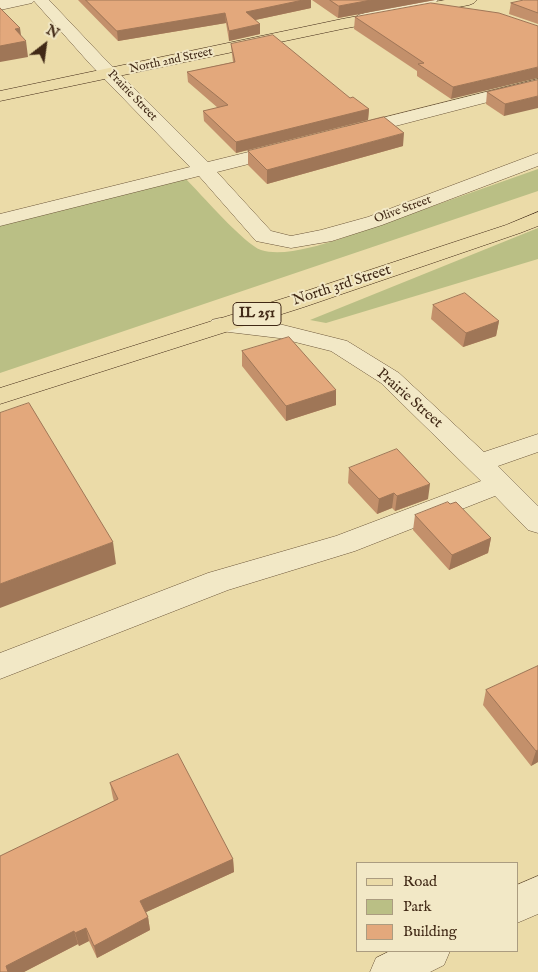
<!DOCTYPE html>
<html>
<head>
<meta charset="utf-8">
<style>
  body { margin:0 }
  #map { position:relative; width:538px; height:972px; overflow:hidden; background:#ebdba8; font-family:"IM FELL English",serif }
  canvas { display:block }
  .legend { position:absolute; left:356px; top:862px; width:162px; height:90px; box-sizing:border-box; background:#f2e8c6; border:1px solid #ab9c80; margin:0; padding:6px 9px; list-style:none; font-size:15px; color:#412916 }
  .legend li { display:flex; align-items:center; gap:10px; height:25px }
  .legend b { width:25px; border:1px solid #ab9c80 }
  .north { position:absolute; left:20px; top:20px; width:50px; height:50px; -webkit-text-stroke:4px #f2e8c6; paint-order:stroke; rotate:30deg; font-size:14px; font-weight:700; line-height:20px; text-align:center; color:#412916 }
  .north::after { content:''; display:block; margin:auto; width:18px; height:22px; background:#412916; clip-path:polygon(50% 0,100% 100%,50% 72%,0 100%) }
</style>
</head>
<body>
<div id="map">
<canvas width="538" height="972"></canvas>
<ul class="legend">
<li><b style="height:6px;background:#ebdba8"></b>Road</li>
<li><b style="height:14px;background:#babf85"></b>Park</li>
<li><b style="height:14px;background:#e3a87c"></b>Building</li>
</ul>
<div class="north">N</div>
</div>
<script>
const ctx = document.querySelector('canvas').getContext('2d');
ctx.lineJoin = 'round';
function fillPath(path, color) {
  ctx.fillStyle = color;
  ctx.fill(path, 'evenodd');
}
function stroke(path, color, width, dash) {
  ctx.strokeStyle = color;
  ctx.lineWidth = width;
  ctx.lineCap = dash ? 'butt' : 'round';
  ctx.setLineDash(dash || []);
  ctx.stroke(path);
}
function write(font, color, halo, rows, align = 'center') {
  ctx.font = font + ' "IM FELL English",serif';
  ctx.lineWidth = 4;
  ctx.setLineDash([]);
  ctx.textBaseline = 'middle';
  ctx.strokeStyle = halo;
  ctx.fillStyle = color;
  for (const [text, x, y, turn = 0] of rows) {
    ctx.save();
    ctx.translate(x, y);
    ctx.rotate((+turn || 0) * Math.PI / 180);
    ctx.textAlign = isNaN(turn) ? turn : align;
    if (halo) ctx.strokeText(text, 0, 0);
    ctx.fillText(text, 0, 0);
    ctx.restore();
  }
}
const green = new Path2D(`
  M538,169V191L0,373V225L185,178C201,194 244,244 261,250C282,257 317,246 337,240Z
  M538,228V259L326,323L310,320Z`);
const minor = new Path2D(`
  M0,0H49L102,56L208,162L285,143L292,145L295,149L292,153L217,172L271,231L291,236L321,230L368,217L538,153V166L382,225L332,241L291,248L256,241L199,176L0,226V214L190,167L90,64L34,1L32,3L0,10Z
  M413,0H438L435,3L364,23L358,21L356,18L358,15Z
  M538,79V89L353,137L346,135L344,131L346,127Z
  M220,318L279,324L347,341L399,373L484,452L538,434V452L498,466L538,506V533L528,530L495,496L355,551L228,590L0,679V653L208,573L336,536L481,481L381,383L331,351L279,338L212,330L208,325L212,320Z
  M538,876V914L517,923V885Z
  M390,951H450L444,965L430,972H370L376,958Z`);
const major = new Path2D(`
  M445,0H477L474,3L469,5L342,29L0,101V91L342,19Z
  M538,212V226L520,233L304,307L0,404V388L288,297L506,225Z`);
const wall = new Path2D(`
  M78,0H311V8L255,20L260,24V34L229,41L226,23L118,41Z
  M312,0H435L338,18Z
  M538,0V24L509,14L511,3Z
  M355,17L538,26L451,99L417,76V71L354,29Z
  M231,44L350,98L369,109L368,120L236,153L204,121L203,111L218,108L188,82L187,72L233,62L232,54Z
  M538,80L504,116L486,104L487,92Z
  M403,146L267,184L248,165V151Z
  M433,305L499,321L496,336L463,347L431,319Z
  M242,351L336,405L286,421L242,366Z
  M349,468L428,499L395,511L392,508L377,514L348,483Z
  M415,515L491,538L488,553L449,570L413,530Z
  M538,666V762L531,766L483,705L486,690Z
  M110,783L233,859L234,872L146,912L148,917L150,930L97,958L89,941L79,946L78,944L24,972H0V857L114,801L113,798Z`);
const shadedWall = new Path2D(`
  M303,0H311V8L246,22V12Z
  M371,0H435L338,18L339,6Z
  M225,13L226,23L118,41L117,31Z
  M260,24V34L229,41V31Z
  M20,28L22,42L26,41L28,57L0,62V46L15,29Z
  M538,67V78L451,99L453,87Z
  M538,96V108L504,116L505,104Z
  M369,109L368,120L236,153V142Z
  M404,133L403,146L267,184V170Z
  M499,321L496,336L463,347L466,333Z
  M336,390V405L286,421V406Z
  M430,484L428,499L395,511L397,496Z
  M394,493L392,508L377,514L379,499Z
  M491,538L488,553L449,570L452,555Z
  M113,542L116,564L0,608V584Z
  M538,750V762L531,766L536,751Z
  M233,859L234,872L142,914L140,901Z
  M148,917L150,930L97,958L94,946Z
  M86,928L89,941L79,946L75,933Z
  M74,931L78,944L24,972H8L6,966Z`);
const building = new Path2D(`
  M86,0H303L246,12L260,24L229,31L225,13L117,31Z
  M330,0H371L339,6Z
  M524,0H538V13L511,3Z
  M431,3L499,13L538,26V67L453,87L418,64L424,63L355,17Z
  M0,8L20,28L15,29L26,41L0,46Z
  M273,35L350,98L353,97L369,109L236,142L203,111L228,105L187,72L235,62L231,44Z
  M538,80V96L505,104L487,92Z
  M384,117L404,133L267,170L248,151Z
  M465,293L499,321L466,333L433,305Z
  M289,337L336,390L286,406L242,351Z
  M29,403L113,542L0,584V413Z
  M397,449L430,484L397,496L394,493L379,499L349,468Z
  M448,502L450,504L456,502L491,538L452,555L415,515Z
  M538,666V750L536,751L486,690Z
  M178,754L233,859L140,901L148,917L94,946L86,928L75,933L74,931L6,966L8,972H0V856L118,799L110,783Z`);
const farStreetnames = [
  ["North 2nd Street",171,61,-12],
  ["Prairie Street",132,96,46],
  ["Olive Street",403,210,-20]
];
const shields = [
  [257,314,48]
];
const shieldNames = [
  ["IL 251",257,314]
];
const streetNames = [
  ["North 3rd Street",342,286,-18],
  ["Prairie Street",409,399,41]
];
fillPath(green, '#babf85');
stroke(minor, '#6c563a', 1);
stroke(major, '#412916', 1);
fillPath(minor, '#f2e8c6');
fillPath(major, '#ebdba8');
fillPath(wall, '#c3906b');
fillPath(shadedWall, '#9f7657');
fillPath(building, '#e3a87c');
stroke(building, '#9f7657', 1);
write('12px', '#412916', '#f2e8c6', farStreetnames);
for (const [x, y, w] of shields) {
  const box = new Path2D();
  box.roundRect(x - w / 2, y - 11.5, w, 23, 4);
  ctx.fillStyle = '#f2e8c6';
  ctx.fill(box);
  stroke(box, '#412916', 1);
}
write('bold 14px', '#412916', null, shieldNames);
write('15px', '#412916', '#f2e8c6', streetNames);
</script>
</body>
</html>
